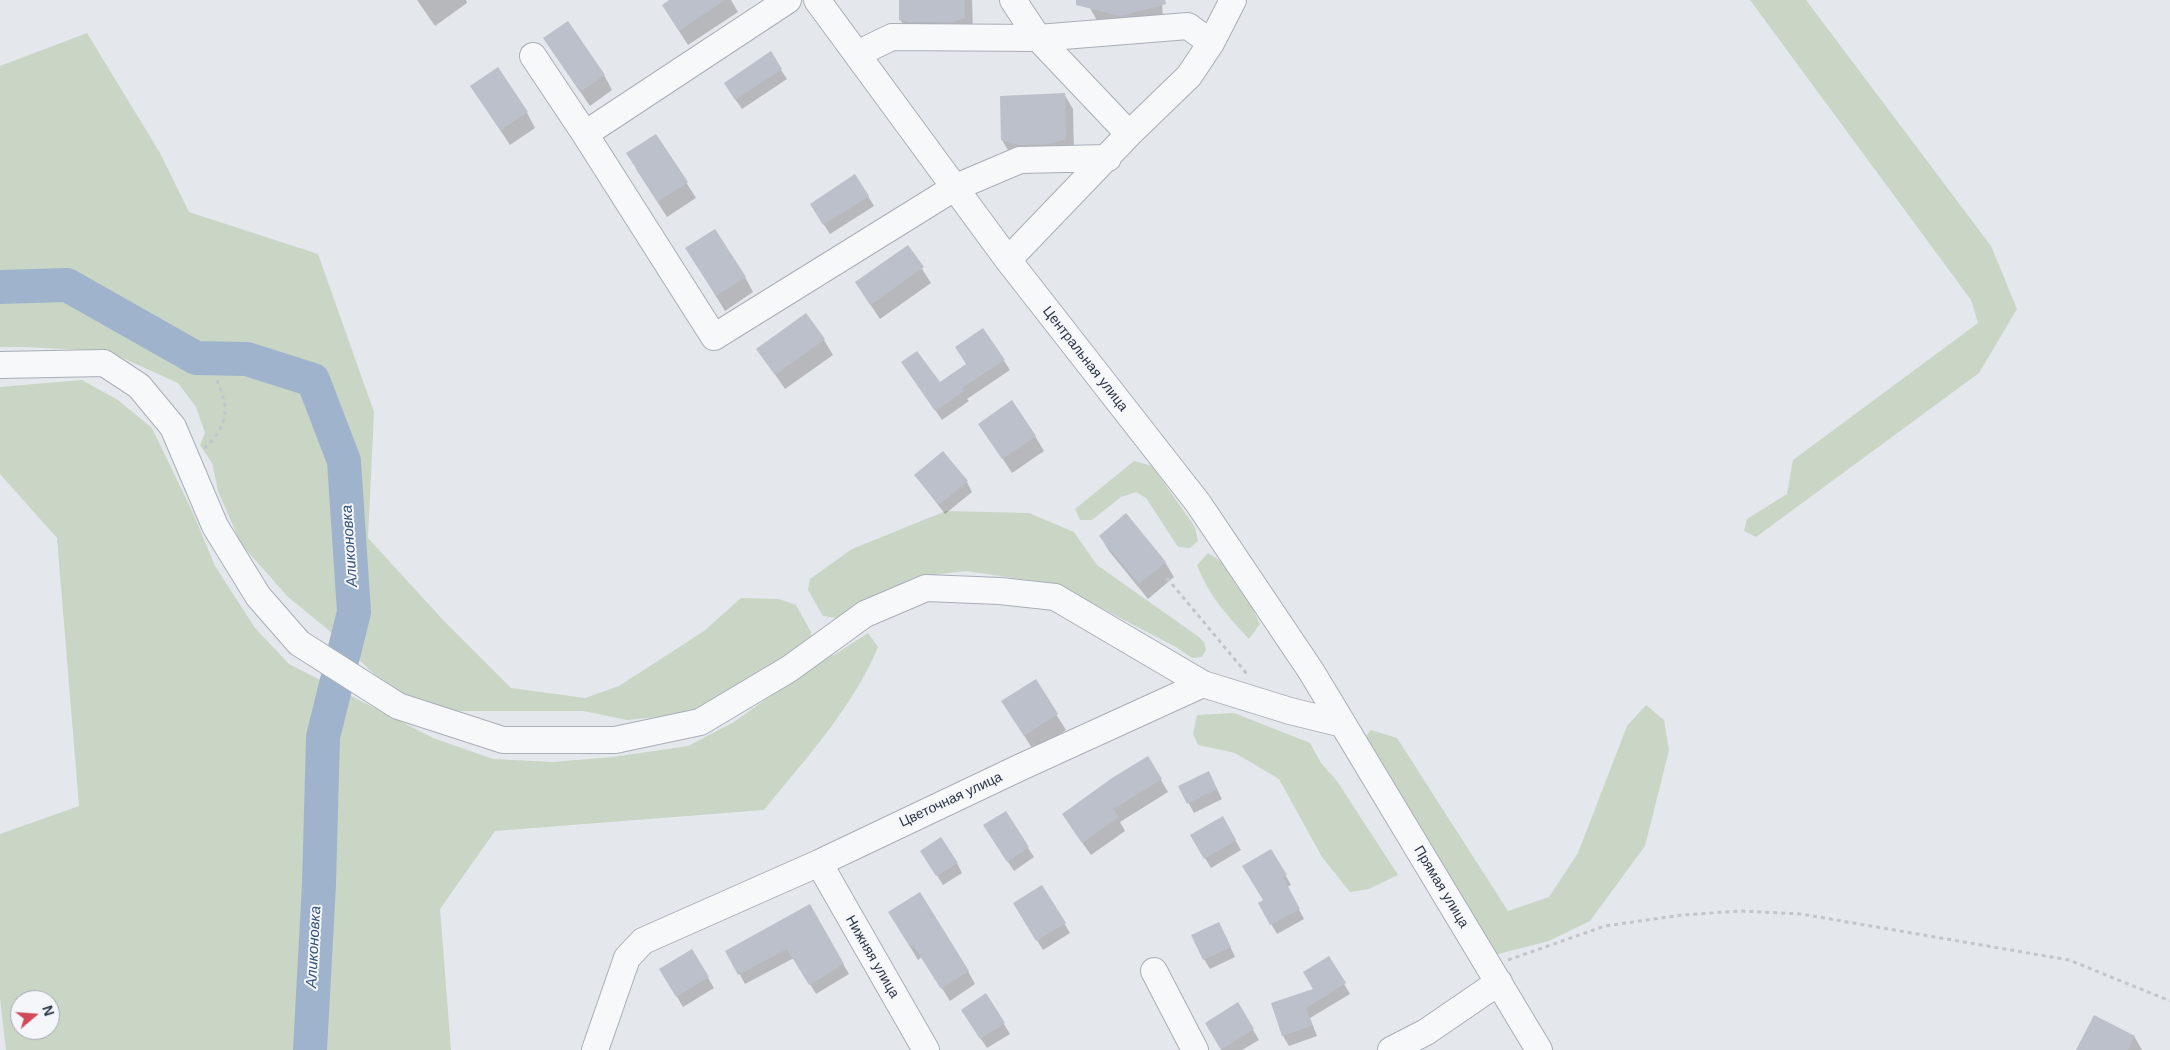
<!DOCTYPE html>
<html>
<head>
<meta charset="utf-8">
<style>
  body { margin:0 }
  #map { position:relative; width:2170px; height:1050px; overflow:hidden; background:#e4e7ec; font-family:Helvetica,sans-serif }
  canvas { display:block }
  .north { position:absolute; left:10px; top:990px; width:50px; height:50px; box-sizing:border-box; background:#f4f6f9; border:1px solid #a4a8b1; border-radius:50%; rotate:72deg; font-size:14px; font-weight:700; line-height:20px; text-align:center; color:#2b3445 }
  .north::after { content:''; display:block; margin:auto; width:18px; height:22px; background:#d1495b; clip-path:polygon(50% 0,100% 100%,50% 72%,0 100%) }
</style>
</head>
<body>
<div id="map">
<canvas width="2170" height="1050"></canvas>
<div class="north">N</div>
</div>
<script>
const ctx = document.querySelector('canvas').getContext('2d');
ctx.lineJoin = 'round';
function fillPath(path, color) {
  ctx.fillStyle = color;
  ctx.fill(path, 'evenodd');
}
function stroke(path, color, width, dash) {
  ctx.strokeStyle = color;
  ctx.lineWidth = width;
  ctx.lineCap = dash ? 'butt' : 'round';
  ctx.setLineDash(dash || []);
  ctx.stroke(path);
}
function write(font, color, halo, rows, align = 'center') {
  ctx.font = font + ' Helvetica,sans-serif';
  ctx.lineWidth = 4;
  ctx.setLineDash([]);
  ctx.textBaseline = 'middle';
  ctx.strokeStyle = halo;
  ctx.fillStyle = color;
  for (const [text, x, y, turn = 0] of rows) {
    ctx.save();
    ctx.translate(x, y);
    ctx.rotate((+turn || 0) * Math.PI / 180);
    ctx.textAlign = isNaN(turn) ? turn : align;
    if (halo) ctx.strokeText(text, 0, 0);
    ctx.fillText(text, 0, 0);
    ctx.restore();
  }
}
const green = new Path2D(`
  M1750,0H1806L1991,246L2017,309L1979,373L1756,537L1744,531L1747,519L1787,494L1793,460L1978,323L1971,300Z
  M87,33L160,153L189,212L318,254L374,412L368,538L444,621L511,688L585,698L619,686L704,631L741,598L779,599L796,605L811,632V641L715,702L686,714L627,720L584,711H456L393,692L326,628L288,597L241,544L218,491L212,463L200,445L205,433L196,407L178,383L107,351L23,347H0V66Z
  M82,380L118,400L152,428L193,513L215,566L255,628L289,664L433,738L493,759L553,762L613,757L688,746L734,722L827,656L834,655L868,633L878,647C852,709 806,758 764,810L495,831L440,909L451,1050H6L0,998V834L79,806L57,538L0,474V387ZM20,1000H50V1030H20Z
  M1134,461L1152,466L1195,527L1198,541L1190,548L1178,547L1146,498L1136,492L1121,497L1092,520H1080L1075,509Z
  M946,511L1029,513L1074,532L1097,565L1199,637L1204,642L1206,650L1202,657L1192,658L1176,647L1055,584L966,571L915,577L836,618L823,616L808,590L810,579L852,549Z
  M1208,553L1222,562L1236,585L1249,601L1260,624L1249,639C1227,615 1209,596 1197,565Z
  M1646,705L1664,720L1669,750L1645,846L1590,921L1549,941L1494,955L1360,744L1371,730L1397,738L1508,911L1549,897L1578,853L1627,726Z
  M1234,713L1310,743L1321,763L1337,781L1398,875L1369,889L1350,892L1322,857L1279,779L1235,753L1198,745L1193,734L1197,715Z`);
const shadow = new Path2D(`
  M417,0H466L467,3L435,26Z
  M672,0H731L738,12L688,45L663,6Z
  M900,0H972L973,33L909,35L900,19Z
  M1090,0H1162L1163,22L1099,24L1090,8Z
  M554,53L604,75L612,90L590,106Z
  M770,53L787,79L742,109L731,93Z
  M1064,94L1073,109L1074,154L1011,155L1002,140Z
  M481,101L527,113L535,128L510,145Z
  M656,135L696,198L667,217L636,169Z
  M868,196L874,206L830,234L817,214Z
  M908,247L931,283L880,319L856,283Z
  M687,249L745,277L753,292L725,311Z
  M983,329L1010,370L967,399L969,401L942,420L909,372L939,384L967,365Z
  M824,340L833,355L785,389L758,350Z
  M980,424L1035,436L1044,451L1012,473Z
  M915,475L967,482L972,492L945,514Z
  M1100,536L1165,562L1174,577L1148,599L1109,551Z
  M1035,681L1066,730L1034,751L1012,717Z
  M1148,758L1168,792L1120,822L1125,831L1091,855L1071,827Z
  M1214,783L1222,799L1194,813L1180,787Z
  M1222,818L1241,850L1211,868L1192,836Z
  M991,836L1028,848L1034,857L1014,871Z
  M1271,850L1291,885L1287,887L1304,919L1277,934L1259,903L1264,901Z
  M928,861L957,863L962,873L943,885Z
  M809,906L849,974L816,994L794,958L745,984L727,951Z
  M1020,913L1064,923L1070,933L1043,950Z
  M897,925L968,971L975,984L950,1001L922,957L918,960Z
  M1224,933L1235,957L1210,969L1204,959Z
  M692,951L714,988L683,1007L661,969Z
  M1329,958L1350,994L1310,1018L1317,1036L1289,1046L1283,1036L1272,1004L1314,989Z
  M986,995L1010,1034L987,1048L968,1020Z
  M1238,1004L1259,1040L1242,1050H1222L1206,1023Z
  M2134,1036L2142,1050H2078Z`);
const river = new Path2D(`
  M0,287L67,285L196,358L247,359L313,380L344,461L354,612L323,737L319,884L310,1050`);
const building = new Path2D(`
  M669,0H725L679,31L662,5Z
  M899,0H965V18L951,22H909L899,20Z
  M1076,0H1165L1166,4L1120,16L1076,5Z
  M568,21L605,75L580,92L543,38Z
  M771,51L782,69L735,100L724,83Z
  M498,67L528,112L500,130L470,86Z
  M1065,93L1066,139L1048,144L1019,145L1001,140L1000,96Z
  M656,134L688,182L658,202L626,153Z
  M855,174L869,196L823,225L810,204Z
  M715,229L746,277L716,296L685,248Z
  M908,245L924,267L870,305L855,282Z
  M806,313L825,339L775,375L756,349Z
  M983,328L1005,360L962,388L964,391L935,411L901,362L917,351L940,382L966,364L955,347Z
  M1012,400L1036,436L1002,459L978,424Z
  M943,451L968,481L939,505L914,475Z
  M1126,513L1166,562L1139,584L1099,536Z
  M1036,679L1058,714L1024,736L1001,701Z
  M1148,756L1162,779L1113,809L1119,817L1082,843L1062,814L1112,778Z
  M1209,771L1217,789L1187,804L1178,786Z
  M1006,811L1029,847L1007,862L983,825Z
  M1223,816L1236,840L1204,859L1190,835Z
  M941,837L958,863L936,876L920,851Z
  M1271,849L1287,875L1283,877L1300,909L1270,925L1258,903L1263,900L1242,866Z
  M1042,885L1066,923L1036,941L1013,903Z
  M920,892L969,971L941,989L913,945L910,947L888,912Z
  M810,904L844,964L809,985L787,949L738,975L725,951Z
  M1219,922L1231,947L1203,960L1191,935Z
  M692,949L709,977L676,997L659,969Z
  M1329,956L1346,983L1306,1008L1312,1026L1282,1036L1271,1003L1313,989L1303,972Z
  M986,993L1005,1023L980,1039L961,1010Z
  M1238,1002L1254,1029L1221,1050L1205,1023Z
  M2094,1015L2135,1036L2128,1050H2076Z`);
const path = new Path2D(`
  M204,448C216,440 226,422 225,407C224,398 220,389 217,380
  M1167,578L1247,674
  M1508,960L1605,926L1682,915L1741,911L1801,914L2069,960L2170,1001`);
const minor = new Path2D(`
  M817,0L1008,260L1198,503L1311,671L1539,1050
  M1013,0L1038,38L1129,134
  M857,54L892,37L1038,38L1188,26L1211,43
  M533,56L585,134L714,337L954,188L1020,160L1108,158
  M585,134L788,0
  M1008,260L1129,134L1189,76L1211,43L1233,0
  M0,365L104,363L139,386L173,427L215,526L258,596L299,643L398,706L503,740H615L700,722L789,669L865,614L926,588L1000,591L1055,597L1203,684L1290,711L1343,724
  M819,863L926,1050
  M1154,971L1195,1050
  M595,1050L627,958L643,941L819,863L1021,767L1203,684
  M1391,1050L1426,1032L1499,982`);
const streetNames = [
  ["Центральная улица",1085,359,52],
  ["Цветочная улица",951,800,-25],
  ["Прямая улица",1441,887,59],
  ["Нижняя улица",872,957,60]
];
const waterNames = [
  ["Аликоновка",350,546,-94],
  ["Аликоновка",314,947,-87]
];
fillPath(green, '#c9d6c5');
fillPath(shadow, '#0003');
stroke(river, '#9fb4cc', 34);
fillPath(building, '#bbc0ca');
stroke(minor, '#a9aeb7', 28);
stroke(path, '#c2c5cb', 3, [4, 4]);
stroke(minor, '#f7f8fa', 26);
write('14px', '#2b3445', '#f4f6f9', streetNames);
write('italic 15px', '#34527a', '#f4f6f9', waterNames);
</script>
</body>
</html>
